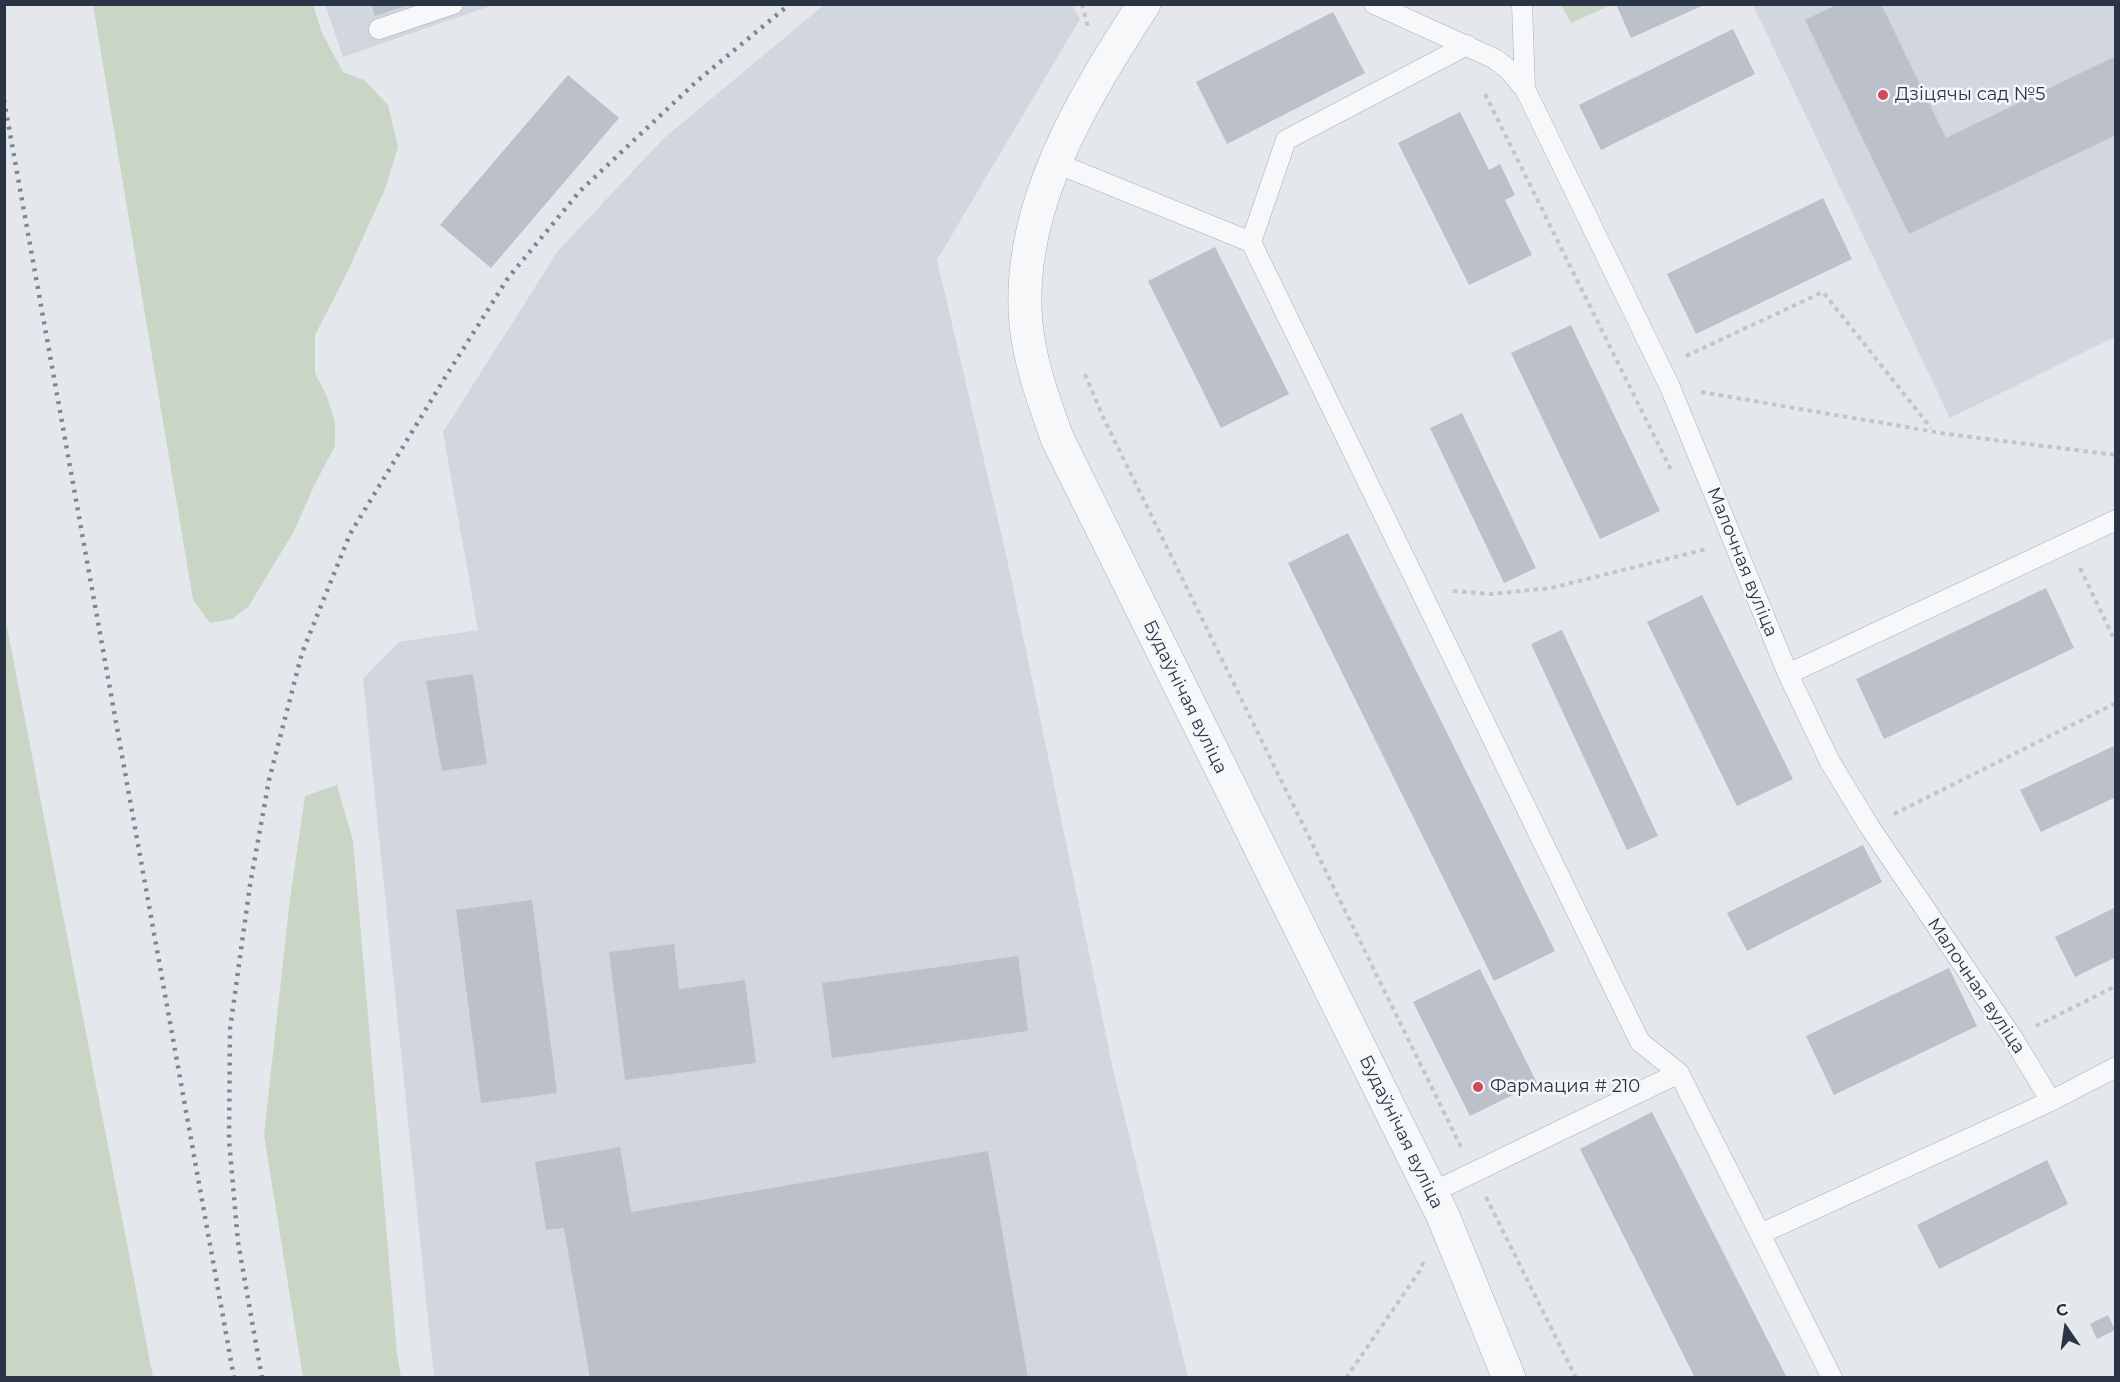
<!DOCTYPE html>
<html>
<head>
<meta charset="utf-8">
<style>
  body { margin:0 }
  #map { position:relative; width:2120px; height:1382px; overflow:hidden; background:#e4e7ec; font-family:Montserrat,sans-serif }
  canvas { display:block }
  .frame { position:absolute; inset:0; border:6px solid #2b3445; pointer-events:none }
  .north { position:absolute; left:2036px; top:1298px; width:60px; height:60px; -webkit-text-stroke:4px #f4f6f9; paint-order:stroke; rotate:347deg; font-size:16px; font-weight:700; line-height:24px; text-align:center; color:#2b3445 }
  .north::after { content:''; display:block; margin:auto; width:21px; height:27px; background:#2b3445; clip-path:polygon(50% 0,100% 100%,50% 72%,0 100%) }
</style>
</head>
<body>
<div id="map">
<canvas width="2120" height="1382"></canvas>
<div class="frame"></div>
<div class="north">С</div>
</div>
<script>
const ctx = document.querySelector('canvas').getContext('2d');
ctx.lineJoin = 'round';
function fillPath(path, color) {
  ctx.fillStyle = color;
  ctx.fill(path, 'evenodd');
}
function stroke(path, color, width, dash) {
  ctx.strokeStyle = color;
  ctx.lineWidth = width;
  ctx.lineCap = dash ? 'butt' : 'round';
  ctx.setLineDash(dash || []);
  ctx.stroke(path);
}
function write(font, color, halo, rows, align = 'center') {
  ctx.font = font + ' Montserrat,sans-serif';
  ctx.lineWidth = 5;
  ctx.setLineDash([]);
  ctx.textBaseline = 'middle';
  ctx.strokeStyle = halo;
  ctx.fillStyle = color;
  for (const [text, x, y, turn = 0] of rows) {
    ctx.save();
    ctx.translate(x, y);
    ctx.rotate((+turn || 0) * Math.PI / 180);
    ctx.textAlign = isNaN(turn) ? turn : align;
    if (halo) ctx.strokeText(text, 0, 0);
    ctx.fillText(text, 0, 0);
    ctx.restore();
  }
}
const built = new Path2D(`
  M325,4L493,5L343,57Z
  M824,5H1072L1080,19L937,260L1006,554L1113,1069L1188,1377H434L363,679L399,642L478,630L443,432L558,251L663,139Z
  M1753,5H2115V337L1950,418Z`);
const green = new Path2D(`
  M93,5H313L322,33L343,72L364,80L388,105L398,147L385,189L345,277L315,335V373L327,397L335,422V446L315,484L293,533L248,607L232,619L210,623L193,600Z
  M1561,5H1611L1571,23Z
  M5,617L153,1377H5Z
  M337,785L353,841L397,1354L401,1377H303L264,1135L290,899L305,796Z`);
const building = new Path2D(`
  M371,4H408V5L375,16Z
  M1616,4H1706L1631,38Z
  M1838,4H1881L1946,138L2116,56V135L1909,234L1805,20Z
  M1333,12L1365,73L1227,144L1196,82Z
  M1733,29L1755,74L1601,150L1579,105Z
  M568,75L619,118L491,268L440,225Z
  M1460,112L1489,170L1500,164L1515,195L1505,200L1532,255L1469,285L1398,143Z
  M1823,198L1852,259L1696,334L1667,274Z
  M1215,247L1289,394L1221,428L1148,281Z
  M1571,325L1660,511L1600,539L1511,353Z
  M1462,413L1536,568L1504,583L1430,428Z
  M1348,533L1555,951L1494,981L1288,563Z
  M2046,588L2074,648L1884,739L1856,679Z
  M1702,595L1793,779L1737,806L1647,622Z
  M1562,630L1658,836L1627,850L1531,644Z
  M473,674L487,764L442,771L426,681Z
  M2116,745V797L2041,832L2020,790Z
  M1863,845L1882,882L1747,951L1727,913Z
  M532,900L557,1093L481,1103L456,910Z
  M2116,907V957L2075,977L2055,937Z
  M674,944L679,989L745,980L756,1063L625,1080L609,952Z
  M1018,956L1028,1031L832,1058L822,983Z
  M1949,968L1977,1026L1834,1095L1806,1036Z
  M1480,969L1537,1083L1470,1116L1413,1002Z
  M1652,1112L1787,1378H1695L1580,1149Z
  M620,1147L631,1212L988,1151L1028,1378H590L564,1228L546,1230L535,1162Z
  M2047,1160L2068,1204L1939,1269L1917,1225Z
  M2108,1315L2115,1330L2097,1339L2090,1324Z`);
const path = new Path2D(`
  M1082,4L1088,27
  M1485,94L1672,472
  M1686,356L1823,292L1931,428
  M1085,374L1103,417L1461,1147
  M1701,392L1947,434L2116,455
  M2080,568L2116,643
  M1453,591L1491,594L1551,588L1707,549
  M1894,814L2116,703
  M2036,1026L2116,986
  M1486,1197L1576,1378
  M1346,1378L1419,1272L1424,1261`);
const lane = new Path2D(`
  M1374,4L1495,59L1508,69L1525,89L1670,387L1788,674L1830,762L1869,826L2012,1037L2051,1101L2116,1067
  M1522,4L1525,89
  M379,29L453,4
  M1056,163L1251,242L1640,1042L1679,1073
  M1251,242L1286,140L1467,45
  M1788,674L2116,520
  M1431,1193L1679,1073L1760,1234
  M1832,1378L1760,1234L2051,1101`);
const street = new Path2D(`
  M1144,4C1083,98 1015,208 1026,324C1030,364 1044,401 1057,438L1443,1216L1509,1378`);
const rail = new Path2D(`
  M4,100L234,1378
  M262,1378L238,1242L229,1140L230,1029L250,885L269,780L302,653L350,534L446,376L508,278L580,191L697,81L790,4`);
const markers = [
  [1883,95,6,"#d1495b"],
  [1478,1087,6,"#d1495b"]
];
const poiNames = [
  ["Дзіцячы сад №5",1895,95],
  ["Фармация # 210",1490,1087]
];
const streetNames = [
  ["Малочная вуліца",1742,562,68],
  ["Будаўнічая вуліца",1185,697,64],
  ["Малочная вуліца",1976,986,56],
  ["Будаўнічая вуліца",1401,1132,64]
];
fillPath(built, '#d2d6de');
fillPath(green, '#c9d6c5');
fillPath(building, '#bbc0ca');
stroke(lane, '#a9aeb7', 21);
stroke(street, '#a9aeb7', 34);
stroke(path, '#c2c5cb', 4, [4.5, 4.5]);
stroke(lane, '#f7f8fa', 20);
stroke(street, '#f7f8fa', 33);
stroke(rail, '#7d8696', 4.5, [3, 6]);
for (const [x, y, r, color] of markers) {
  const dot = new Path2D();
  dot.arc(x, y, r, 0, 2 * Math.PI);
  ctx.fillStyle = color;
  ctx.fill(dot);
  stroke(dot, '#f4f6f9', 2);
}
write('18px', '#2b3445', '#f4f6f9', poiNames, 'left');
write('18px', '#2b3445', '#f4f6f9', streetNames);
</script>
</body>
</html>
